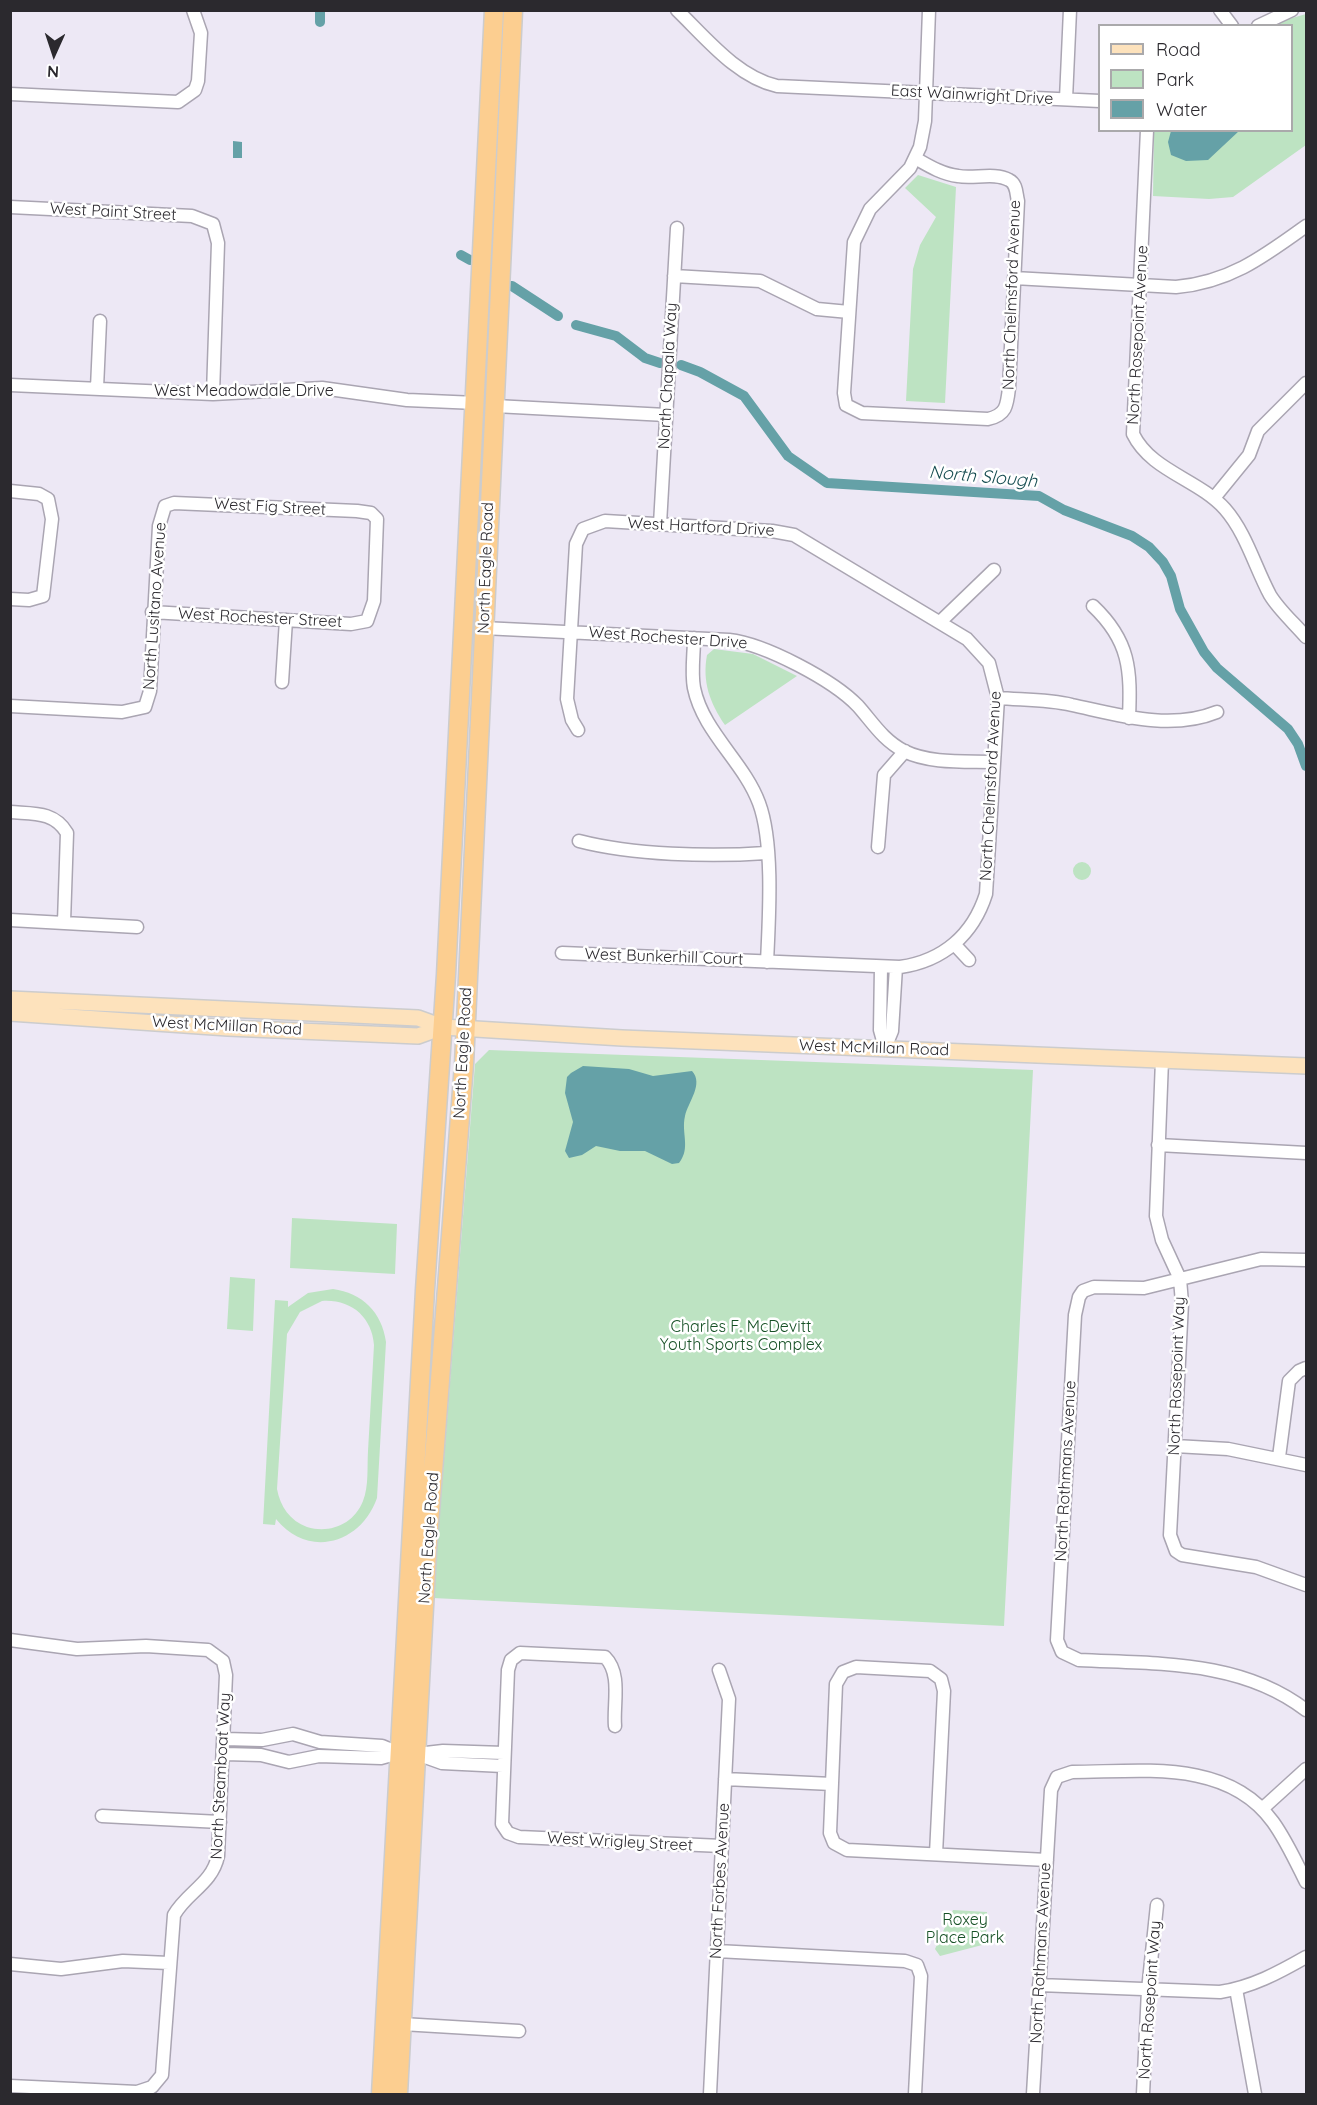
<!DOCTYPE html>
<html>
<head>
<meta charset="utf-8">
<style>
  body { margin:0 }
  #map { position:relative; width:1317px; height:2105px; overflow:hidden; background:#ede8f5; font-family:Quicksand,sans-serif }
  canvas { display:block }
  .frame { position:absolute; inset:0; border:12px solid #2b292e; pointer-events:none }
  .legend { position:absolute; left:1098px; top:24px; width:195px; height:108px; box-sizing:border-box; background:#fff; border:2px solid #aaa9ab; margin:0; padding:8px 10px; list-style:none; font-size:18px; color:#2b292e }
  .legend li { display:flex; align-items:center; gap:12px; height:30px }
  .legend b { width:30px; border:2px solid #aaa9ab }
  .north { position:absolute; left:24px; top:24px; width:60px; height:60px; -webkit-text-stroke:4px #fff; paint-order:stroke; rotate:183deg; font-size:16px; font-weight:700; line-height:24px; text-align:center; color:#2b292e }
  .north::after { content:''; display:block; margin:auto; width:21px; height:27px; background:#2b292e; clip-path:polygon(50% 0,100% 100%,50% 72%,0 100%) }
</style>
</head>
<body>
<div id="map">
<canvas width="1317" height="2105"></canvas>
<div class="frame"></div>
<ul class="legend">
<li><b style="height:8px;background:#fde2bc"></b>Road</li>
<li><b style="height:16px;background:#bde3c2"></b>Park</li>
<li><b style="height:16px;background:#65a1a7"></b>Water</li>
</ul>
<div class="north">N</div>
</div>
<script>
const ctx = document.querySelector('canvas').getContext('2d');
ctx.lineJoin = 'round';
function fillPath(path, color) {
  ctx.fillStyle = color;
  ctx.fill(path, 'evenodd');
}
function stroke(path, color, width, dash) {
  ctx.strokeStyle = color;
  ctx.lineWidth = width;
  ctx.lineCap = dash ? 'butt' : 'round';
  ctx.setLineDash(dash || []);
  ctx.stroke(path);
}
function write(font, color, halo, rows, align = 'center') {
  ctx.font = font + ' Quicksand,sans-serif';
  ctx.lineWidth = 5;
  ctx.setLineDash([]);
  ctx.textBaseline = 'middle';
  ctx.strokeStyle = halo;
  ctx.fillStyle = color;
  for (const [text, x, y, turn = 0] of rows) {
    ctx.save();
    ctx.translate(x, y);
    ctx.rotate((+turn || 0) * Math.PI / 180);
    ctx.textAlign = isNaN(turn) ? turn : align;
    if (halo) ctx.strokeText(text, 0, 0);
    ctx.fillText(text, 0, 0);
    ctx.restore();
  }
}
const green = new Path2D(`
  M1306,14V145L1233,197L1209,199L1153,196L1154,131L1292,130V26L1268,25Z
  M918,175L956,187L945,403L906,401L913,269L920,245L936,217L905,188Z
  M714,649L753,654L797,676L725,725C710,703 702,682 707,655Z
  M1073 871a9 9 0 1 1 18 0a9 9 0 1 1-18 0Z
  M489,1050L1033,1070L1004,1626L433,1598L475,1064Z
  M292,1218L397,1224L395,1274L290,1268Z
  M230,1277L255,1279L253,1331L227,1329Z
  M333,1289C362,1293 382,1312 386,1342L377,1498C361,1544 308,1559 276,1519L275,1525L263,1524L275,1300L288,1301V1307L308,1293ZM322,1301C351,1299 372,1317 374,1345C372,1381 370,1416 368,1451C367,1467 369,1486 363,1501C354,1524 330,1534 307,1527C290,1521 280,1506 277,1489L287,1334L300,1312Z
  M953,1910L987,1912L986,1944L940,1956L935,1949Z`);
const water = new Path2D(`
  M1171,131V130L1239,131L1208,160L1186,161L1171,155L1168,142Z
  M233,141L242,142V158H233Z
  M583,1066L629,1069L653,1076L692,1071C704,1084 688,1102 685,1116C681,1133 691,1148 679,1163L672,1164L645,1151H620L596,1146L582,1155L569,1158L565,1151L573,1122L565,1093L567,1077L571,1073Z`);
const canal = new Path2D(`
  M320,22V10
  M461,255L470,260
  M512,286L558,316
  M576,325L616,336L645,358L660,363
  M681,365L700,372L744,396L788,456L827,483L1039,496L1064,510L1132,536L1149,547L1163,562L1171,576L1180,609L1204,652L1217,668L1288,729L1298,744L1306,766`);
const minor = new Path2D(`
  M677,10C706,38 737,77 777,86L1100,101
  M1220,10L1232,26
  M1258,26L1292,10
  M10,94L178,102L195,90L198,81L201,33L193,10
  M1066,99L1070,10
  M1147,130L1133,434C1151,471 1198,479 1225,509C1246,533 1255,567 1270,595C1279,610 1295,624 1306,637
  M915,158C929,166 942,174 958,176C973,179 995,172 1009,180C1017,184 1016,193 1018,201L1009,388C1007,406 1006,415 988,419L862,413L846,405L844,393L854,242L870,209L910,168L920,147L925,121L929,10
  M10,207L192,216L213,224L218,243L213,394
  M674,276L760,281L817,309L849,312
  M1014,278L1176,287C1230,282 1263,257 1306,226
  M10,385L213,394L322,388L407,400L476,403
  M97,388L100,321
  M495,406L666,415
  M10,491L39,494L48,499L52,519L43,596L29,600L10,599
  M1214,498L1249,455L1258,431L1306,383
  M660,524L677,228
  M1093,606C1130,641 1131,670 1129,718
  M940,622L994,570
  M483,628L729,640C765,644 833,680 858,706C873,723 883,740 904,751C930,764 966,761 994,762
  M694,638C694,654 691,672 694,688C703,732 744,762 759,803C774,843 769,919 767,962
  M282,682L286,620
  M998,698C1023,700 1048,699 1072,705C1119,715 1170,731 1217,712
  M10,706L122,712L145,707L150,691L159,526L165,506L174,503L357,511L371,513L377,519L374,601L367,621L351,624L152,612
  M10,812C33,814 54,811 67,833L64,922
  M579,841C633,855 710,857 766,853
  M878,847L884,775L905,751
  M10,920L137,927
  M955,945L969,960
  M562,953L900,967C943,961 973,935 986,894L998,698L989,663L967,639L794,535L772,531L605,521L583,529L576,544L567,699L572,720L578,730
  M881,967L880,1030L885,1048L892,1031L896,967
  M1162,1060L1156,1216L1162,1240L1180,1279L1182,1303L1170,1535L1176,1551L1182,1555L1256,1567L1306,1585
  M1158,1145L1306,1153
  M1306,1260L1261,1259L1144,1288L1094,1287L1083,1291L1079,1297L1075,1315L1057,1640L1062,1652L1079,1660C1158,1664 1241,1660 1306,1710
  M1175,1446L1228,1449L1306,1465
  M1279,1457L1289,1381L1299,1371L1306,1368
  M10,1640L77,1649L146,1646L208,1650L223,1661L226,1675L218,1856C212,1884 187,1892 174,1915L162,2075L152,2087L137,2092L10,2086
  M615,1726C613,1704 622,1674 605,1657L520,1653L511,1660L508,1670L502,1824L508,1833L519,1837L722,1846
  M225,1754L261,1755L289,1762L319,1756L381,1758L399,1753L382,1746L320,1742L293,1734L262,1740L225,1739
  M503,1766L442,1763L417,1754L443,1751L504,1753
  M725,1779L832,1784
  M1262,1809L1306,1769
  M102,1816L220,1822
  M936,1854L944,1691L941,1679L930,1671L856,1667L843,1672L836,1684L830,1833L834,1843L847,1850L1047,1860
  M717,1951L905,1961L917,1965L921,1976L915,2094
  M10,1964L61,1969L123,1961L169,1963
  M1039,1985L1220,1992C1252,1987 1278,1973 1306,1957
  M1236,1989L1255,2094
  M402,2024L519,2031
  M710,2094L729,1699L719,1670
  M1033,2094L1051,1790L1057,1777L1072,1772C1140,1772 1227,1758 1273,1822C1286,1840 1296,1862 1306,1882
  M1143,2094L1148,1990L1157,1905`);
const major = new Path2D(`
  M10,999L418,1018L443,1027L622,1038L1306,1066
  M10,1013L228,1028L418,1036L443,1027`);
const highway = new Path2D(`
  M381,2094L425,1290L446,975L494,10
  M398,2094L427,1551L464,1064L513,10`);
const streetNames = [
  ["East Wainwright Drive",972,95,3],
  ["West Paint Street",113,212,3],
  ["North Chelmsford Avenue",1012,295,-88],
  ["North Rosepoint Avenue",1138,335,-87],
  ["North Chapala Way",668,376,-87],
  ["West Meadowdale Drive",244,391],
  ["West Fig Street",270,507,3],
  ["West Hartford Drive",701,527,3],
  ["North Eagle Road",486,568,-88],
  ["North Lusitano Avenue",155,606,-86],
  ["West Rochester Street",260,618,3],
  ["West Rochester Drive",668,638,4],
  ["North Chelmsford Avenue",991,786,-87],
  ["West Bunkerhill Court",664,957,2],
  ["West McMillan Road",227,1026,3],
  ["West McMillan Road",874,1048,2],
  ["North Eagle Road",463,1053,-87],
  ["North Rosepoint Way",1177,1376,-88],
  ["North Rothmans Avenue",1066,1471,-87],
  ["North Eagle Road",429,1538,-86],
  ["North Steamboat Way",221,1776,-87],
  ["West Wrigley Street",620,1842,3],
  ["North Forbes Avenue",720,1881,-87],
  ["North Rothmans Avenue",1041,1953,-87],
  ["North Rosepoint Way",1150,2000,-86]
];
const parkNames = [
  ["Charles F. McDevitt",741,1327],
  ["Youth Sports Complex",741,1345],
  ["Roxey",965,1920],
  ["Place Park",965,1938]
];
const waterNames = [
  ["North Slough",983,477,5]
];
fillPath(green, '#bde3c2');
fillPath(water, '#65a1a7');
stroke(canal, '#65a1a7', 10);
stroke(minor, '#aaa5b2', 15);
stroke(major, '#cccccd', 18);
stroke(highway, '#cccccd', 21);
stroke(minor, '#fff', 12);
stroke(major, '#fde2bc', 15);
stroke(highway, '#fcce90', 18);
write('16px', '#2b292e', '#fff', streetNames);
write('16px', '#175126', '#fff', parkNames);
write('italic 18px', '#164c51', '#fff', waterNames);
</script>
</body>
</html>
